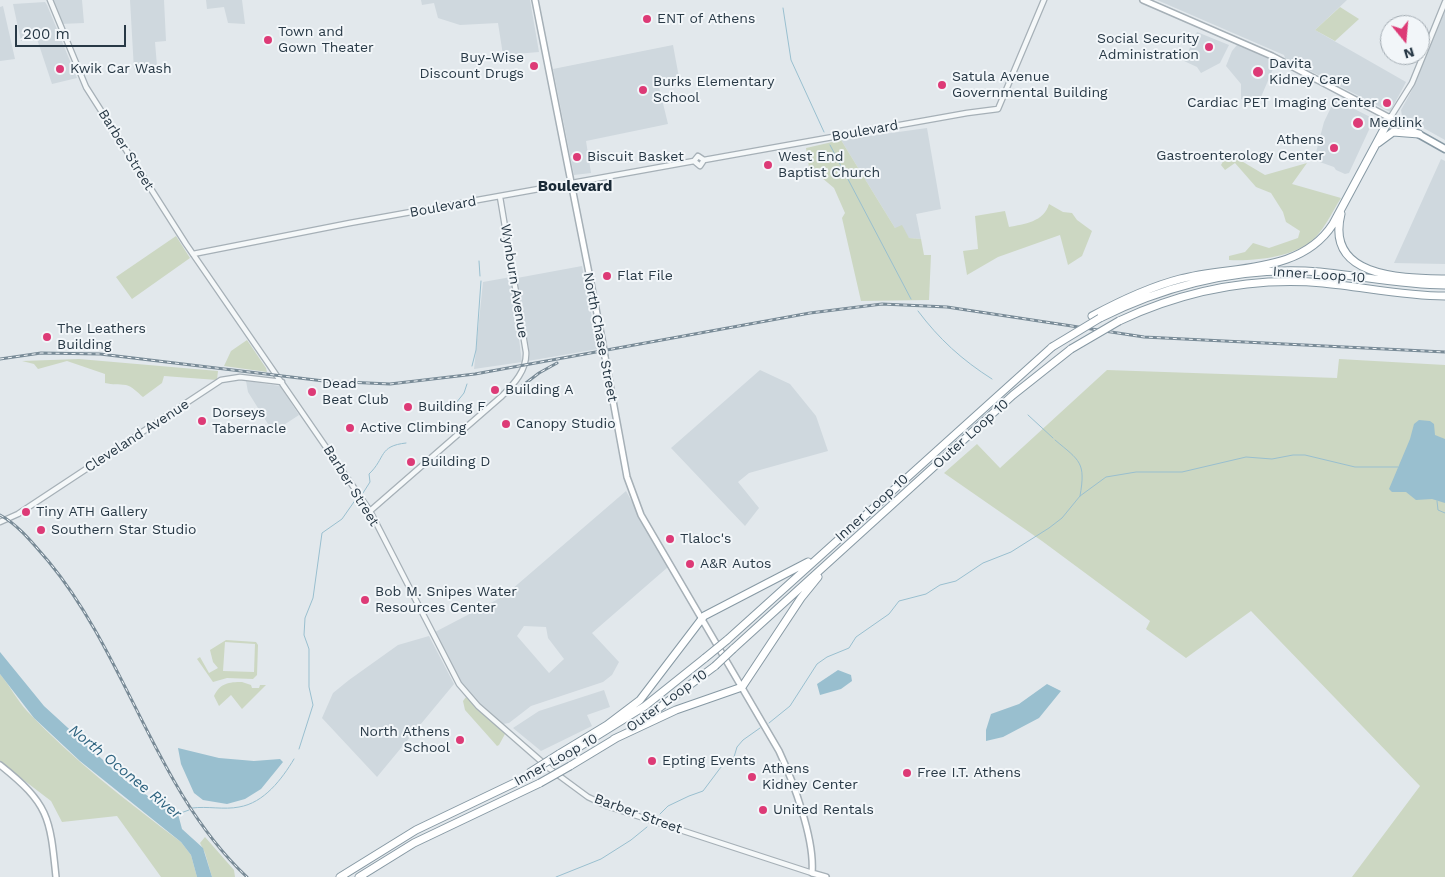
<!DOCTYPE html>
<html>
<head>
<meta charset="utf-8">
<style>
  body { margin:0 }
  #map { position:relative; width:1445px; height:877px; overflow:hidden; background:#e2e8ec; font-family:"Work Sans",sans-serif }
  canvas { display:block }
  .north { position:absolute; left:1380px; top:15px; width:50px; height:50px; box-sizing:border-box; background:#f2f6f9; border:1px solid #a1aab1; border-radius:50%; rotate:163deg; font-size:14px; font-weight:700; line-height:20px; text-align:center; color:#283946 }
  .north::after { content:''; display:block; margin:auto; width:18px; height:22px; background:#dd3a76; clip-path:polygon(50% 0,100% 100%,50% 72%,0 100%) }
  .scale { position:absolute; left:15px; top:25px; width:111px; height:22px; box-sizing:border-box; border:2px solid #283946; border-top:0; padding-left:6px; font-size:15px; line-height:18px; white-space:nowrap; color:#283946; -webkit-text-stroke:4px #f2f6f9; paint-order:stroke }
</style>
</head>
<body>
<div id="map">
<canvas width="1445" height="877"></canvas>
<div class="north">N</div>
<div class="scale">200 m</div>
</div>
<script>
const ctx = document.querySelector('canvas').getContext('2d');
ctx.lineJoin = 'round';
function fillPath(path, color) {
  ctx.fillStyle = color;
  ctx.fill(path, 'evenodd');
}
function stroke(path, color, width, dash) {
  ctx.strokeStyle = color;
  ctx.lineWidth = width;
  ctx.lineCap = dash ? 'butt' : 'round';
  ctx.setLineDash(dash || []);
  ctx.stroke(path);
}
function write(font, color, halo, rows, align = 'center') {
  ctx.font = font + ' "Work Sans",sans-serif';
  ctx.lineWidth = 4;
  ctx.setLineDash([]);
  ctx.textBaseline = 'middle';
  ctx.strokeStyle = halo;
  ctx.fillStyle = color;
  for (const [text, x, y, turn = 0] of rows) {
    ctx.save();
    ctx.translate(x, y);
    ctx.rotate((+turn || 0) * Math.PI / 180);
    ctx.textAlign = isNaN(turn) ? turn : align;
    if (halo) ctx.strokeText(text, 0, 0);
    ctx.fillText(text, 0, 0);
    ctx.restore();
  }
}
const built = new Path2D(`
  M82,0L84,23L61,24L53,0Z
  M130,0H164L166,41L155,42L157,66L161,72L134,70Z
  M206,0H242L245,24L228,23L224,7L207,9Z
  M421,0H530L539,52L503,55L498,23L460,25L438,18L434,3L422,5Z
  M1157,0H1347L1315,30L1406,82L1390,112L1285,58L1284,55Z
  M45,2L47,5L77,78L52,84L37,39L21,41L13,4Z
  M3,6L15,59L0,61V7Z
  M1445,10V140L1402,116L1401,110L1411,92Z
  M1197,32L1229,45L1220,63L1201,73L1197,67L1184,61Z
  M673,45L680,83L659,87L668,124L586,141L591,173L574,175L553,69Z
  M1237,45L1276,62L1258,104L1241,99V84L1226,66L1232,51Z
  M1335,99L1374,119L1349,173L1345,174L1336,170L1334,167L1314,160L1324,122Z
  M927,128L941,209L916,214L921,239L909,238L895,228L841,140Z
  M1441,159L1445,161V264L1394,263Z
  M582,266L598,349L528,361L529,349L517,278Z
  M511,277L522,362L474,369L483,282Z
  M760,370L790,384L816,416L828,451L749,473L738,482L759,508L745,526L671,448Z
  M246,381L280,386L299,415L273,432L248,392Z
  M626,491L668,567L592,633L619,662L612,675L603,682L531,706L509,723L503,724L470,694L461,682L435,632L504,596ZM524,626L546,627L548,638L564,659L549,673L517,636Z
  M429,636L454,684L377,777L322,718L333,693L349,680L398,645Z
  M604,690L610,707L587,715L592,726L541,751L513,728L539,711Z`);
const green = new Path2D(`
  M1340,7L1359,19L1335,41L1315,30Z
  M841,140L895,228L902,225L909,238L921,239L924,255H931L929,300L861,301L842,218L845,213L834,188L809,167L806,148Z
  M1228,153L1265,175L1307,163L1292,184L1341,198C1332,212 1323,233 1309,243C1287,258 1255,261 1229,260V256L1245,252L1253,243L1269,248L1298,238L1300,231L1286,222L1283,212L1271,193L1256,187L1235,163L1225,170L1221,165Z
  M1049,204L1063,212L1072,213L1077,220L1092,231L1082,256L1068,265L1060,235L998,257L967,275L963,251L978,249L975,216L1005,211L1009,227C1024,224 1044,222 1049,204Z
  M176,236L190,258L132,299L116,277Z
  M247,340L266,368L267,372L224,366L231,351Z
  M79,359L218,371L217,380L164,376L162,383L143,397C138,393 132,386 126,385C118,384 113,385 105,383V374L67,361L38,369L34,364L22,361Z
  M1339,359L1445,365V877H1352L1420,786L1251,611L1186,658L1146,629L1150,621L1042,541L944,473L977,444L1000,468L1107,370L1337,378Z
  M226,640L256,642L258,645L257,675L253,679L227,678L213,682L197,659L200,657L209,673L218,668L213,662L210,650ZM225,642L255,644L254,672L223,671Z
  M0,674C10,686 17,700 27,711C73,760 128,802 181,842L191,855L197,877H161L117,816L62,822L51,801L0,762Z
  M242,682L251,685L252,688H259L260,685H266L242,709L231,695L219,706L214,696C220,683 229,682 242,682Z
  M466,697L505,734L499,745L497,746L465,710L463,701Z
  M205,837L234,870L235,877H212L205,853L200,843Z`);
const water = new Path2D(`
  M1419,420L1430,421L1434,424L1435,435L1445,439V503L1432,499L1416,500L1406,492H1392L1389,489L1410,439L1414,424Z
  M0,652L44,706L126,781L161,805L178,814L182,829L203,848L212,877H197L191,855L181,842L80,761L34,718L0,674Z
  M838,670L851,675L852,681L841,689L820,695L817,684Z
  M1047,684L1061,691L1039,718L1003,737L986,741V730L991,714L1019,704Z
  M178,748L219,758L254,761L280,759L283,762L261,789L245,799L227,804L203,800L194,793L181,764Z`);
const stream = new Path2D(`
  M783,8L791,60L824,132
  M830,145L911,299
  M479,261L480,276
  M918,311C939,339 962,360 992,379
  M472,366L476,350L481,281
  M456,403L464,393L467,384
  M1028,415L1053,438
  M1055,440C1080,461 1086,462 1080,496
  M363,493L370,482L369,474C386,458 378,446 406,443
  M1437,501L1438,510L1445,513
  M769,723L790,706L817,664L827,657L849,648L856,637L889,614L899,601L926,594L940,585L956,581L983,563L1011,552L1049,528L1062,518L1080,496L1106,477L1136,472H1182L1246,457L1272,459L1293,455H1305L1355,467H1398
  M299,749L313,705L309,687V649L304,635L305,618L313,598L322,533L342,519L356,499
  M192,808C208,806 224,810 239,807C264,803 282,779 294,759
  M178,814L189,810
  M660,814L668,806L689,796L703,791L721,767L734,757L737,747L743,740L760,728
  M556,877L601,859L631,840L647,827`);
const tertiary = new Path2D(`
  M50,0L86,87L186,244L370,511L459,684L478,706L550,769L588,797L607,806L812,873
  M1390,118L1412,83L1445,2
  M704,160L967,113L998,109L1044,0
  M193,254L350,223L694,161L698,156L704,160L700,166L694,161
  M370,511L502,396C514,384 527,370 526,352L500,197
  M0,522L18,514L221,380L240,377L282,382`);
const secondary = new Path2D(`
  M535,0L603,344
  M1143,0L1272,56L1390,118
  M605,357L627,477L641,515L779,751C793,781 815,839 812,873L826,877
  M0,765C49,804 50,817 56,877`);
const trunk = new Path2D(`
  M1390,118L1445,149`);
const motorway = new Path2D(`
  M1378,143L1393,132L1419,134
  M1341,214C1325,278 1402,278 1445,279
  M1092,316C1120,301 1149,287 1180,279C1232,265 1300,275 1333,224L1390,118
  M1100,318C1169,284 1243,266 1320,272C1362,276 1403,285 1445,285
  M1119,321C1183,291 1252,277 1323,283C1364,287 1404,296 1445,296
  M727,640L1052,347
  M733,649L1013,395L1071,349
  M635,726L715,666
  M614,739L676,710L742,687L801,598L818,577
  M559,754L607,725L640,700L704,616L808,562
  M566,755L645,706L705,658
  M570,766L618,737
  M340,877L416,830L531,775
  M359,877L414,843L540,783`);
const rail = new Path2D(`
  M0,359L41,353L100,354L324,381L390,384L475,374L810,313L882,304L947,307L1144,337L1445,352
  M522,386L539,373L557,363
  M0,515C19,525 35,546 49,562C128,658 156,792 247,877`);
const secondaryBridge = new Path2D(`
  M603,344L605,357`);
const motorwayBridge = new Path2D(`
  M1052,347L1100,318
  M1071,349L1119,321
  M705,658L727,640
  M715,666L733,649
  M529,773L559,754
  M540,783L570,766`);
const markers = [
  [647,19,5,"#dd3a76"],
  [268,40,5,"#dd3a76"],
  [1209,47,5,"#dd3a76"],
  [534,66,5,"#dd3a76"],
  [60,69,5,"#dd3a76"],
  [1258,72,6,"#dd3a76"],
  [942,85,5,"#dd3a76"],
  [643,90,5,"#dd3a76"],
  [1387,103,5,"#dd3a76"],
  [1358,123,6,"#dd3a76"],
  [1334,148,5,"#dd3a76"],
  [577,157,5,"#dd3a76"],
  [768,165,5,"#dd3a76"],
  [607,276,5,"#dd3a76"],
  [47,337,5,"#dd3a76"],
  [495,390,5,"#dd3a76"],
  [312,392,5,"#dd3a76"],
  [408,407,5,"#dd3a76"],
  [202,421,5,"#dd3a76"],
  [506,424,5,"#dd3a76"],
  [350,428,5,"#dd3a76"],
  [411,462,5,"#dd3a76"],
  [26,512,5,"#dd3a76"],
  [41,530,5,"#dd3a76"],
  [670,539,5,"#dd3a76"],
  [690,564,5,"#dd3a76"],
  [365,600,5,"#dd3a76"],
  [460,740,5,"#dd3a76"],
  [652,761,5,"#dd3a76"],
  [907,773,5,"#dd3a76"],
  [752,777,5,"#dd3a76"],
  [763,810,5,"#dd3a76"]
];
const poiNames = [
  ["ENT of Athens",657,19],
  ["Town and",278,32],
  ["Gown Theater",278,48],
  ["Social Security",1199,39,"right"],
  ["Administration",1199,55,"right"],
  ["Buy-Wise",524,58,"right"],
  ["Discount Drugs",524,74,"right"],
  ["Davita",1269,64],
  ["Kidney Care",1269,80],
  ["Kwik Car Wash",70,69],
  ["Satula Avenue",952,77],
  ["Governmental Building",952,93],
  ["Burks Elementary",653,82],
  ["School",653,98],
  ["Cardiac PET Imaging Center",1377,103,"right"],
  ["Medlink",1369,123],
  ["Athens",1324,140,"right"],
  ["Gastroenterology Center",1324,156,"right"],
  ["Biscuit Basket",587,157],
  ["West End",778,157],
  ["Baptist Church",778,173],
  ["Flat File",617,276],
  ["The Leathers",57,329],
  ["Building",57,345],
  ["Dead",322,384],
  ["Beat Club",322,400],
  ["Building A",505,390],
  ["Building F",418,407],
  ["Dorseys",212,413],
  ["Tabernacle",212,429],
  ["Canopy Studio",516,424],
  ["Active Climbing",360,428],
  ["Building D",421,462],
  ["Tiny ATH Gallery",36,512],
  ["Southern Star Studio",51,530],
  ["Tlaloc's",680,539],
  ["A&R Autos",700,564],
  ["Bob M. Snipes Water",375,592],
  ["Resources Center",375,608],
  ["North Athens",450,732,"right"],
  ["School",450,748,"right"],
  ["Epting Events",662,761],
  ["Athens",762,769],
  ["Kidney Center",762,785],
  ["Free I.T. Athens",917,773],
  ["United Rentals",773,810]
];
const streetNames = [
  ["Boulevard",865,131,-10],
  ["Barber Street",126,150,58],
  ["Boulevard",443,207,-10],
  ["Inner Loop 10",1319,275,4],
  ["Wynburn Avenue",514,281,81],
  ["North Chase Street",600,337,79],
  ["Outer Loop 10",971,434,-42],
  ["Cleveland Avenue",137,436,-33],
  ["Barber Street",351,486,58],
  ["Inner Loop 10",872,508,-42],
  ["Outer Loop 10",667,701,-36],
  ["Inner Loop 10",556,760,-29],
  ["Barber Street",638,814,20]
];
const neighbourhoodNames = [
  ["Boulevard",575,187]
];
const waterNames = [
  ["North Oconee River",125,772,39]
];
fillPath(built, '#cfd8de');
fillPath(green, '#ccd7c2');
fillPath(water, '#99bfcf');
stroke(stream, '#99bfcf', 1);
stroke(tertiary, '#a6b0b7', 7);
stroke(secondary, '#a6b0b7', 8);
stroke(trunk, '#8799a4', 9);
stroke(motorway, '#8799a4', 9);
stroke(tertiary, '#f5f8f9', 4.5);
stroke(secondary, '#fff', 5);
stroke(trunk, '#fff', 6);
stroke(motorway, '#fff', 7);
stroke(rail, '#798b97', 3);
stroke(rail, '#f2f6f9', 1, [4]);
stroke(secondaryBridge, '#a6b0b7', 8, []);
stroke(motorwayBridge, '#8799a4', 9, []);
stroke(secondaryBridge, '#fff', 5);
stroke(motorwayBridge, '#fff', 7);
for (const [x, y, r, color] of markers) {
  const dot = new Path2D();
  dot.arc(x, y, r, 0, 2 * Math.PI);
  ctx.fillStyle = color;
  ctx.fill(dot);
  stroke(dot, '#f2f6f9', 2);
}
write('14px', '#283946', '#f2f6f9', poiNames, 'left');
write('14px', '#283946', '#f2f6f9', streetNames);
write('bold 15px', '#1a2a37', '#f2f6f9', neighbourhoodNames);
write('italic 15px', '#2d637f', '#f2f6f9', waterNames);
</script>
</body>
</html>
